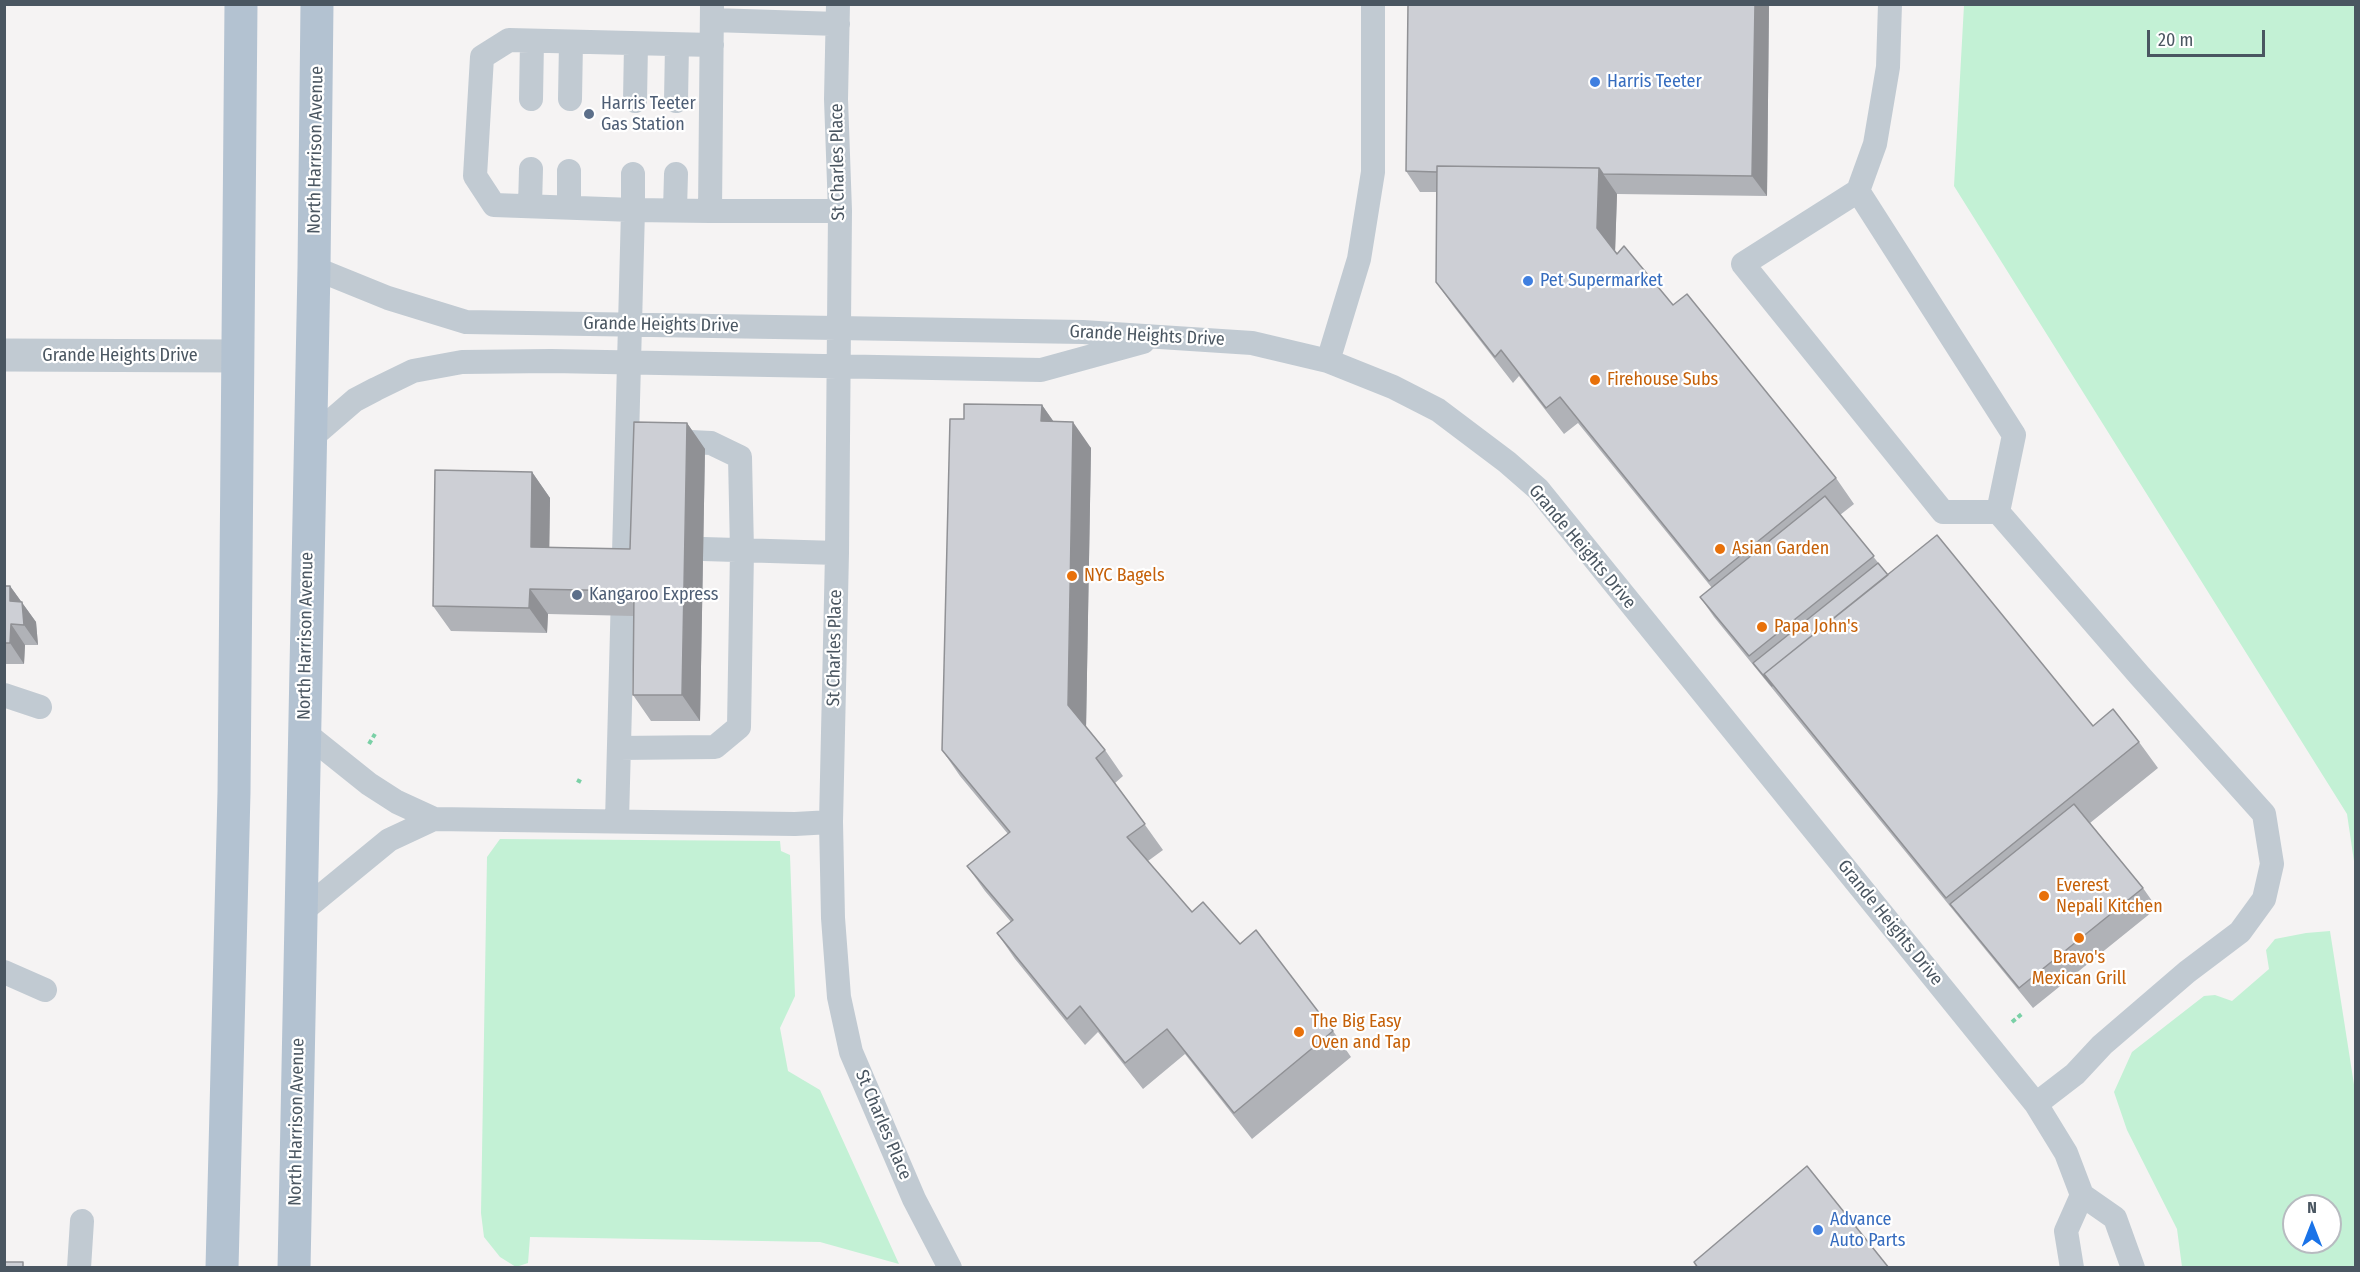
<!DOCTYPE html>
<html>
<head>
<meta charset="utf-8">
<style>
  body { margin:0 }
  #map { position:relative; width:2360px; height:1272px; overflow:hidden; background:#f5f3f3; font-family:"Fira Sans Condensed",sans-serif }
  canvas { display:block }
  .frame { position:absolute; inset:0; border:6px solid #4a5661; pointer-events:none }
  .north { position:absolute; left:2282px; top:1194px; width:60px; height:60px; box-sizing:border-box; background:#fff; border:2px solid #b7bbc0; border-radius:50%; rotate:0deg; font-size:16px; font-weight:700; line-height:24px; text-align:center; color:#4a5661 }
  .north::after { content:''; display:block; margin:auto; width:21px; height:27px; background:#1a73e8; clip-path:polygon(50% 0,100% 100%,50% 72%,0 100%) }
  .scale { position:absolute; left:2147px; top:30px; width:118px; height:27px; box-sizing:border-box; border:3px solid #4a5661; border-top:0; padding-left:8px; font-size:18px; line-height:21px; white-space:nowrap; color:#4a5661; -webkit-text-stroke:4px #fff; paint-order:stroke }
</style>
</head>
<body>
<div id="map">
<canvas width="2360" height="1272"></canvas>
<div class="frame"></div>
<div class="north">N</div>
<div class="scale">20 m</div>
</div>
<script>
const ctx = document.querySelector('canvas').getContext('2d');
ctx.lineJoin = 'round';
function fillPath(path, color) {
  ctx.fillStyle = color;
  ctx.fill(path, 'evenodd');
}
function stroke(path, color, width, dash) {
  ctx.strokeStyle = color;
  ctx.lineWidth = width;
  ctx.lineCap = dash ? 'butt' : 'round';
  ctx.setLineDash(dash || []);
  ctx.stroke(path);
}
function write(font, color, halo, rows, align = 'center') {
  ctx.font = font + ' "Fira Sans Condensed",sans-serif';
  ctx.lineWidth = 4.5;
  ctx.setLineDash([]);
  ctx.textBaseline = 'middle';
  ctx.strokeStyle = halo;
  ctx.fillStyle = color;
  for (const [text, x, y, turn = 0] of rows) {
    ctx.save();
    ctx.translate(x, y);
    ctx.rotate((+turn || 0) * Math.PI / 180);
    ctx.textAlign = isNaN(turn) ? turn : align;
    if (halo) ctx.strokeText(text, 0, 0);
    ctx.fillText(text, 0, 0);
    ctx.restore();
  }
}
const green = new Path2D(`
  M1964,5H2355V868L2347,814L1954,186Z
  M500,839L780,841L781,851L790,855L795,996L780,1028L788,1071L820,1090L899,1264L820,1242L530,1237L528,1263L516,1267L500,1257L484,1237L481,1213L487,857Z
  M2330,931L2355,1091V1267H2182L2177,1229L2127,1130L2114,1092L2132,1052L2204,996L2215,995L2232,1001L2269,969L2266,950L2275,939L2306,933ZM2294,1206H2330V1242H2294Z`);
const path = new Path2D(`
  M369,744L375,734
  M577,780L581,782
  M2012,1022L2023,1013`);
const lane = new Path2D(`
  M712,4L710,211H840
  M838,4L836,99L840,211L837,553L831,822L833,918L839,997L851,1052L914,1199L950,1268
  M712,20L838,24
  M531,99L532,41
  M570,99L571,42
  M635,101L636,44
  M676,101L677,45
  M633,174V210L494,205L475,176L482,57L509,40L712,45
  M1858,191L1875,144L1888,67L1890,4
  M530,206L531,169
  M569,207V171
  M675,210L676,174
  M314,268L388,298L466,322L1083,332L1252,343L1328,361L1393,387L1438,410L1507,462L1538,489L1947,994L2036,1104L2066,1153L2082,1195L2115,1218L2133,1268
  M1328,361L1359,259L1373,172V4
  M311,438L355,400L376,389L413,371L462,362L551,361L1041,370L1143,342
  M1998,512L2014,435L1858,191L1743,264L1943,512H1998L2140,676L2264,814L2272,864L2264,899L2240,932L2187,972L2102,1045L2075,1074L2036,1104
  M703,549L837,553
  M4,695L40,707
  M304,732L369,784L397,802L434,819L795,824L831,822
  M619,748L715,747L739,727L742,551L740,457L711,443L670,441
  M617,821L633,210L710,211
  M300,913L389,840L434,819
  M4,972L45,990
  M79,1268L82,1221
  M2072,1268L2066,1231L2082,1195`);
const street = new Path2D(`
  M4,355L236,356`);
const primary = new Path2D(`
  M222,1268L234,792L241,4
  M294,1268L314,268L317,4`);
const wall = new Path2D(`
  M1769,4L1767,196L1617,194L1615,251L1673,305L1836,478L1854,504L1840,515L1888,575L2093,726L2139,742L2158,768L2090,823L2143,888L2157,908L2033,1008L1714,617L1700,597L1712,588L1578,423L1564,434L1519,376L1513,383L1454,307L1436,282L1437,192H1420L1406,171Z
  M1042,405L1054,422L1091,448L1086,727L1105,750L1123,776L1115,783L1163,850L1148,861L1192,912L1240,944L1333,1031L1351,1057L1252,1139L1185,1054L1143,1089L1098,1032L1085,1045L1015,959L997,933L1011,922L985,891L967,866L1008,834L960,776L942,750L964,419Z
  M687,423L705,449L700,721H651L633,695L634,616L548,614L547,633L451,631L433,606L532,472L550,498L549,548L630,549Z
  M4,586H10L36,622L38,645H25L24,664H4Z`);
const shadedWall = new Path2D(`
  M1755,4H1769L1767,196L1752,176Z
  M1599,168L1617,194L1615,254L1597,228Z
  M1042,405L1060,431L1041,421Z
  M1073,422L1091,448L1086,730L1068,705Z
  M687,423L705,449L700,721L682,695Z
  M532,472L550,498L549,573L531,547Z
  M10,586L36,622L38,645L24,625L10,601Z
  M530,589L548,614L547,633L529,608Z
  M11,624L25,645L24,664L10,643Z`);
const building = new Path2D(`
  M1408,4H1755L1752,176L1603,174L1599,168L1437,166V172L1406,171Z
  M1437,166L1599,168L1597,228L1617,254L1624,246L1673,305L1687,294L1836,478L1709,581L1560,397L1546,408L1501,350L1495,357L1436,282Z
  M964,404L1042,405L1041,421L1073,422L1068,705L1105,750L1096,758L1145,824L1127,837L1192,912L1203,902L1240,944L1256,930L1333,1031L1234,1113L1167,1029L1125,1063L1080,1006L1067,1019L997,933L1013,920L967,866L1010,832L942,750L950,419H964Z
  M634,422L687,423L682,695H633L634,591L530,589L529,608L433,606L435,470L532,472L531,547L630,549Z
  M1825,496L1874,556L1749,656L1700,597Z
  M1937,535L2093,726L2113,709L2139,742L1946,898L1764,674Z
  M1878,563L1888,575L1764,674L1772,686L1753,663Z
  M4,586H10V601L22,602L24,625L11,624L10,643H4Z
  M2074,804L2143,888L2019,988L1950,904Z
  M1807,1166L1889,1268H1698L1694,1262Z
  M4,1262H23V1268H4Z`);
const markers = [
  [1595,82,6,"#3f7fe0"],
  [589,114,6,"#5c6f8a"],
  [1528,281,6,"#3f7fe0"],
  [1595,380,6,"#e8710a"],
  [1720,549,6,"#e8710a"],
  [1072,576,6,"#e8710a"],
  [577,595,6,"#5c6f8a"],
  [1762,627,6,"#e8710a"],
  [2044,896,6,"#e8710a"],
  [2079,938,6,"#e8710a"],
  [1299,1032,6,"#e8710a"],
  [1818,1230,6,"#3f7fe0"]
];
const shopNames = [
  ["Harris Teeter",1607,82],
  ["Pet Supermarket",1540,281],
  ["Advance",1830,1220],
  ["Auto Parts",1830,1241]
];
const serviceNames = [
  ["Harris Teeter",601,104],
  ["Gas Station",601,125],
  ["Kangaroo Express",589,595]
];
const streetNames = [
  ["North Harrison Avenue",316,150,-89],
  ["St Charles Place",838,162,-91],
  ["Grande Heights Drive",661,325,1],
  ["Grande Heights Drive",1147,336,3],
  ["Grande Heights Drive",120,356],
  ["Grande Heights Drive",1582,547,50],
  ["North Harrison Avenue",306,636,-89],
  ["St Charles Place",835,648,-89],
  ["Grande Heights Drive",1890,923,51],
  ["North Harrison Avenue",297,1122,-89],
  ["St Charles Place",883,1125,67]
];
const foodNames = [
  ["Firehouse Subs",1607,380],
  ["Asian Garden",1732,549],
  ["NYC Bagels",1084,576],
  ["Papa John's",1774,627],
  ["Everest",2056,886],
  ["Nepali Kitchen",2056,907],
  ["Bravo's",2079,958,"center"],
  ["Mexican Grill",2079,979,"center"],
  ["The Big Easy",1311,1022],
  ["Oven and Tap",1311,1043]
];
fillPath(green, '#c3f1d5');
stroke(path, '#7ad0a6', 4, [4.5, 3]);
stroke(lane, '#c1cad2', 24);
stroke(street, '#c1cad2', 33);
stroke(primary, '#b3c2d1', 33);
fillPath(wall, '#b0b2b7');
fillPath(shadedWall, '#909195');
fillPath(building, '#cdcfd5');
stroke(building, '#909195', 1.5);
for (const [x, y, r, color] of markers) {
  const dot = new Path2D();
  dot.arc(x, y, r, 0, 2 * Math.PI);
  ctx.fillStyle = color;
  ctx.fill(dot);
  stroke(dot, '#fff', 2);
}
write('18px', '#366cbe', '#fff', shopNames, 'left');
write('18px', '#4e5e75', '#fff', serviceNames, 'left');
write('18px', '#4a5661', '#fff', streetNames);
write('18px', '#c56008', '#fff', foodNames, 'left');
</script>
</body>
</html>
